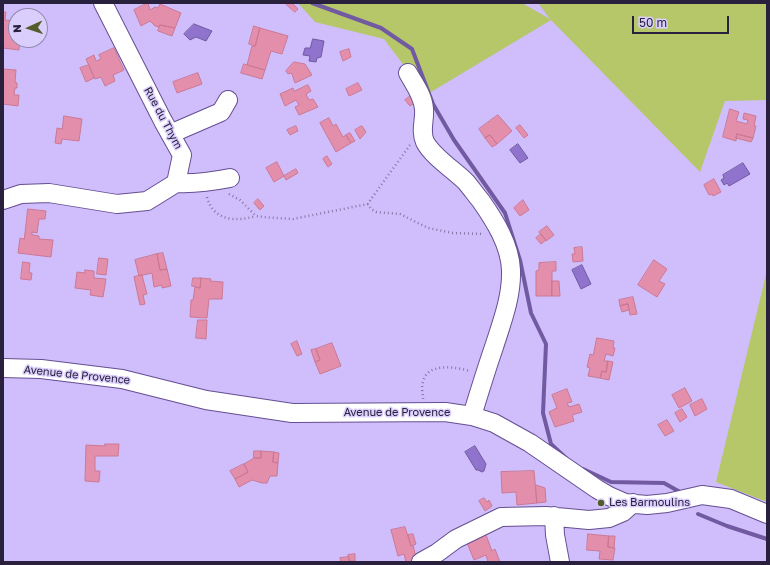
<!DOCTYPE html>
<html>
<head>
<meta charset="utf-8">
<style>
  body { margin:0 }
  #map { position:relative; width:770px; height:565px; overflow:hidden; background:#cfbefb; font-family:"Golos Text",sans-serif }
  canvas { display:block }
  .frame { position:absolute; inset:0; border:4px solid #29203d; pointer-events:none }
  .north { position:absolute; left:8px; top:8px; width:40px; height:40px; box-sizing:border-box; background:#dacefc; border:1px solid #9388b0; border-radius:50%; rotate:267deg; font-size:11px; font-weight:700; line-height:16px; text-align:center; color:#29203d }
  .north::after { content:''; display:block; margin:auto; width:14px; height:18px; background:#535c2b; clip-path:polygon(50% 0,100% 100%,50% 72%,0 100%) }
  .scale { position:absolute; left:632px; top:16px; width:97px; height:18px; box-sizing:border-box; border:2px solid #29203d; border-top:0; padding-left:5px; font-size:12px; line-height:14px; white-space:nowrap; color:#29203d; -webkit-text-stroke:3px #dacefc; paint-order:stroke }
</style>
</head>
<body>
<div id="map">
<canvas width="770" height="565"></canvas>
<div class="frame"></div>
<div class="north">N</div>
<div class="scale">50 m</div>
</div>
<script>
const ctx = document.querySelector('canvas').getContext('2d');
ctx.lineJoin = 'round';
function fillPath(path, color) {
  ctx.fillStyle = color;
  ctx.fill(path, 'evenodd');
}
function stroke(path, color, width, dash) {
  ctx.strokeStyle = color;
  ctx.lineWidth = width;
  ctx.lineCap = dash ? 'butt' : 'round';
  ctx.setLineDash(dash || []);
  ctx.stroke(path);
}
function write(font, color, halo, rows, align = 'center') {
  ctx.font = font + ' "Golos Text",sans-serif';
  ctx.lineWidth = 3;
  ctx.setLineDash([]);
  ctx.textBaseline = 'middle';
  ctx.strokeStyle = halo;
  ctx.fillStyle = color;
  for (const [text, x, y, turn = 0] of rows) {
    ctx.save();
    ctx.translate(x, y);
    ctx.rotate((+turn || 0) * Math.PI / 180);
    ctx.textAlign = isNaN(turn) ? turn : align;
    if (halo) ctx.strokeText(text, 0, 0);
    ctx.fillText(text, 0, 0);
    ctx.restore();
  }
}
const green = new Path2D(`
  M298,3H522L550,19L538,3H767V100L725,101L700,172L551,20L426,95L384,39L315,22Z
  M767,270V502L716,482Z`);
const water = new Path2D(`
  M194,24L212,31L206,41L196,37L190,40L184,34Z
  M313,39L324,41L321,57L317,58L316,62L309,61L310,56L303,55L305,48H310Z
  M518,144L528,158L520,163L510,150Z
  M743,163L750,174L729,186L727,183L724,185L721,180L724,178L723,175Z
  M582,265L591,284L581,289L572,270Z
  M475,446L486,464L484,471L482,472L478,470H476L465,452Z`);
const stream = new Path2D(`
  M312,3L381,28L412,49L433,104L454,140L505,213L520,260L531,313L546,344L543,413L551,444L566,458
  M583,469L611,482L664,483L680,492
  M698,514L727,526L767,539`);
const building = new Path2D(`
  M148,3L150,10L155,7L158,8L160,4L181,13L175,28L160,25L159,27L155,26L150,21L141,26L134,10Z
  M285,3H292L298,9L295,12Z
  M3,12H6L5,20L16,21V40H20L19,50L3,48Z
  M160,25L175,28L172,36L158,31Z
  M254,26L260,28L255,46L249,44Z
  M260,28L288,36L282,54L271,51L265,70L247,65L252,46H255Z
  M114,48L124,70L113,75L115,81L105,86L101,77L95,79L86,59L94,55L96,61L101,59L99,55Z
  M349,49L351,57L343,61L340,52Z
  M294,62L305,64L312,75L295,83L292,74L291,73L288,74L286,71Z
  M244,64L265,70L262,79L241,73Z
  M89,65L94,78L86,82L80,68Z
  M3,69L16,70L15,82L17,83V88H15L14,95H19L18,106L3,104Z
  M198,73L202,84L177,93L173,82Z
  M358,83L362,90L349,96L346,89Z
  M308,85L311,91L306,94L309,100L313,99L318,107L299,115L295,107L299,105L296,100L285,106L280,94L293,88L294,91Z
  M412,95L417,101L410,106L405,100Z
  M730,109L739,112L736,121L747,124L748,120L743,119L744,113L756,116L754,126H756L753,138L737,134L736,141L723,137Z
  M498,115L512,131L497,144L490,135L485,138L479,129Z
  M64,116L82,119L79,141L62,139L61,144L55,143L57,128L62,129Z
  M329,118L333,126L336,124L343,137L346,135L351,143L336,152L320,123Z
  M520,125L528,135L524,138L516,128Z
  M296,126L298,131L290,135L287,130Z
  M362,126L366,132L360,139L355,130Z
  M350,133L355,141L351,143L346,135Z
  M737,134L753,138L751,142L736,138Z
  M490,135L497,144L492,147L485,138Z
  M327,156L332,164L328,167L323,159Z
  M277,162L284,176L274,182L266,168Z
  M296,169L298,173L286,180L284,176Z
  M714,179L721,192L713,196L712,194L709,195L704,185Z
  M258,199L264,206L260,210L254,203Z
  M523,200L529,210L520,216L514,208Z
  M28,209L46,211L45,219H39L37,233L32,232V235L39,236V239L53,240L51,257L18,253L20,238L24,239Z
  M547,226L554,235L546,241L539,232Z
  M541,234L546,240L541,244L536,238Z
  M582,247L583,261L573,262L572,254H575L574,248Z
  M163,253L167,269L160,270L157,254Z
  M157,254L160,270L167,269L171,286L162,288V285L154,287L152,273L139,276L135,260Z
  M99,258L108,259L106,275L97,274Z
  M654,260L667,269L659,281L665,284L657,297L638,285Z
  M23,262L30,263L29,273H32L31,280L21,279Z
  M556,262V271H552V296H536V271L539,270V263Z
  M85,270L94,271V278L106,279L103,297L90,295L91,290L75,288L77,272L85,273Z
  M142,275L147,294L143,295L145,304L140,305L134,277Z
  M193,278H201L200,288L192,286Z
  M201,278L211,279L210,281L223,282L222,299H209L207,318L190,317L191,300H193L195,287L200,288Z
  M552,281H559L560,296H552Z
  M633,297L637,314L630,315L628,304L620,306L619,300Z
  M628,304L629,310L622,312L620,306Z
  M198,320H207L206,339L196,338Z
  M597,338L614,341L613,348H615L613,356L606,354L604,361H608L606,372L602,371L600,378L588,376L590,368L587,367L590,354L593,355Z
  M297,341L302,354L297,356L291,344Z
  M332,343L341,366L320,374L315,362L320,360L316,349Z
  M316,349L320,360L315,362L311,350Z
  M608,361L613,362L609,380L600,378L602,371L606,372Z
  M685,388L692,401L679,408L672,395Z
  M567,389L572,402L567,403L569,407L579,404L582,412L572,415L574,421L555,427L549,412L557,408L552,395Z
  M702,399L707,409L695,416L690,405Z
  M682,409L687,417L680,422L675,413Z
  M667,420L674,431L665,436L658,425Z
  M105,444H119L118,456H95V471H100L99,482L85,481L86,445L105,446Z
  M254,451H261V458H254Z
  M261,451L274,452L273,462L278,463L277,476H270L267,483H262L252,480L239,487L235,479L248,472L244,464L254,458H261Z
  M274,452L279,453L278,463L273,462Z
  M244,464L248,472L235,479L230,471Z
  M534,471L537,503L517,505L516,492L502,493L501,472Z
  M536,485L545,488L546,502L537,503Z
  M484,498L487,502L489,500L492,506L485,511L479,501Z
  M405,527L411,546L413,545L417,562H406L404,554L398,556L391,530Z
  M413,534L416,544L411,546L408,535Z
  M588,534L609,536L608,547L615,548L613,560L599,559L600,551L587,550Z
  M486,535L492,551L495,549L500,562H488L486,555L474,560L467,543Z
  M609,536H615L614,548L608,547Z
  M355,554V561H349L348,555Z
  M349,557V562H341L340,558Z`);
const path = new Path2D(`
  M410,145L371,199L368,204L371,209L376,212L400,214L428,228L453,233L484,234
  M229,194L240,200L256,216L263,217L293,219L368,204
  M207,197C213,221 236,222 256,216
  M423,399C423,394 421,387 423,382C427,362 456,367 470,371`);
const minor = new Path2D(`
  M408,73C414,84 423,95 424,109C425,120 420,131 425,142C433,157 454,170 466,182C471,188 476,195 481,201C495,221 510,245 511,270C512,296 502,322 494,347C486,370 479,393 472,416
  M170,134L221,112L228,100
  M176,183C196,184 210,182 230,178
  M3,200L21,194L49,193L117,204L147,201L176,183L182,155L163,121L103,3
  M3,368L41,369L122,379L206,400L292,413L445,412L472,416L494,423L530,443L597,489L609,496L625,503L647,505L667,503L702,495L731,499L767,514
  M554,516L555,535L560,562
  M421,562L437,553L456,539L501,517L546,516L589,520L609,518L623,512L633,503`);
const markers = [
  [601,503,4,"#535c2b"]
];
const streetNames = [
  ["Rue du Thym",163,118,62],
  ["Avenue de Provence",77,375,6],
  ["Avenue de Provence",397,413]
];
const poiNames = [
  ["Les Barmoulins",609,503]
];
fillPath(green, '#b6c769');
fillPath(water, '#9073cc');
stroke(water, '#715aa1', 1);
stroke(stream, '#715aa1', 4);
fillPath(building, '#e38fac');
stroke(building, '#cb7895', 1);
stroke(minor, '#654e92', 20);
stroke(path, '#8678a7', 2.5, [1, 3]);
stroke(minor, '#fff', 18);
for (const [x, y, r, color] of markers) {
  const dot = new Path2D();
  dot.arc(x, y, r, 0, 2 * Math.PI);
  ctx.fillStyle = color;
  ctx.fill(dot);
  stroke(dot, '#dacefc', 1.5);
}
write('11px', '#29203d', '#dacefc', streetNames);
write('11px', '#29203d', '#dacefc', poiNames, 'left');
</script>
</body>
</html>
